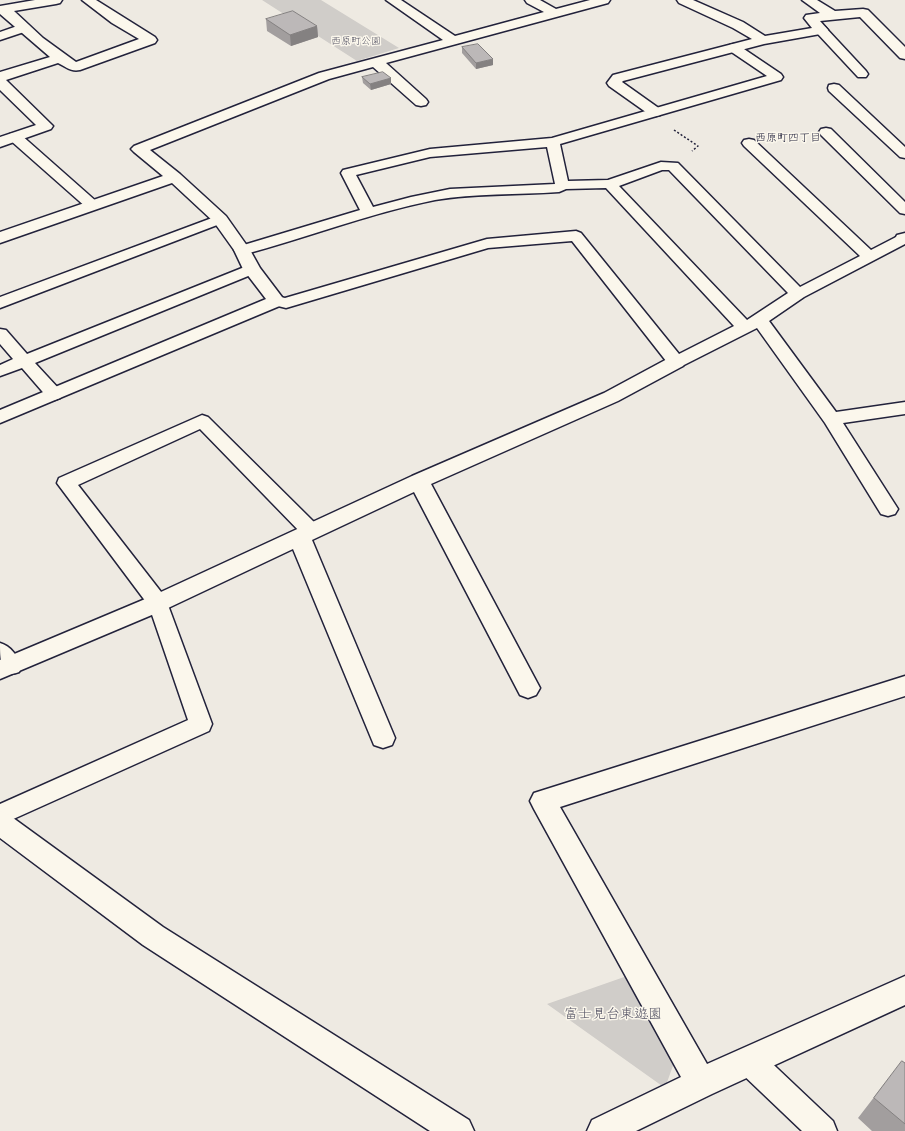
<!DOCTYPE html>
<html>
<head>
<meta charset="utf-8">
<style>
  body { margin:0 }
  canvas { display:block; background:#eeeae2 }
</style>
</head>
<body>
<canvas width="905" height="1131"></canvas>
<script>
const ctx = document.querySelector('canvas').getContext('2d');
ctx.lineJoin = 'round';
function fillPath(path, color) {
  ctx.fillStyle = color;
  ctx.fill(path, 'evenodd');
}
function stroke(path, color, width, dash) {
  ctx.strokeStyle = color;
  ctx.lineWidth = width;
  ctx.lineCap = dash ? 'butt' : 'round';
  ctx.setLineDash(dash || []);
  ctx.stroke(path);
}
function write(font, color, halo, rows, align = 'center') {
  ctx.font = font + ' Delius,"Klee One",sans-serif';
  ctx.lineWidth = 3;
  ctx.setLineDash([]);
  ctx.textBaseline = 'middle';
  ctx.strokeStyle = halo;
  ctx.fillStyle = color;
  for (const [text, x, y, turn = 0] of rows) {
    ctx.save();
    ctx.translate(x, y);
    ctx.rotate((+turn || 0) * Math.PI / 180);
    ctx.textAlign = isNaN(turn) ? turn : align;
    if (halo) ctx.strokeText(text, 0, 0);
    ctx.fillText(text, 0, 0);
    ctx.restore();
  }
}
const green = new Path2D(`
  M262,0H321L399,48L357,61Z
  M627,976L675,1060L665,1088L547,1004Z`);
const path = new Path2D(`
  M674,130L698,146L692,151`);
const lane = new Path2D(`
  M23,24L27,25L29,28L27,31L0,40V32Z
  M821,26L825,27L866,71L868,74L866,77H858L817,33L815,30L817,27Z
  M734,44L738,45L781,74L783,77L781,80L560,144L568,181L608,180L661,162L678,163L800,287L860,256L744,146L742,143L744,140L749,139L754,140L871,250L898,236L905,235V244L804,297L769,321L836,412L905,402V414L843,423L898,509L895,514L888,516L881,514L825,423L757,328L682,366L676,367L670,366L572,241L488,248L286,308L270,304L268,301L270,298L276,296L285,298L487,239L576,231L581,233L679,354L734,326L606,188L566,189L559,192C518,195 475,193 435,200C369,213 307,238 242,255L237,253L234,250L237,247L360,210L341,173L343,170L430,149L552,138L767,76L730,51L728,48L730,45ZM547,147L555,184L450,189L411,197L373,207L356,175L430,157ZM662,170H669L788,293L747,320L619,186Z
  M834,84L839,85L905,147V158L900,157L829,91L828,88L829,85Z
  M826,128L831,129L905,202V214L900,213L821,135L819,132L821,129Z
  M15,133L20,134L97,202L99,205L97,208L92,209L87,208L10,140L8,137L10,134Z
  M220,215L225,216L227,219L225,222L0,308V297Z
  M252,264L258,266L260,269L258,272L35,363L60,390L63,394L60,398L54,400L48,398L22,368L0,376V365L13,359L0,344V329L6,330L27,354Z
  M202,415L208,417L317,525L320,530L317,535L310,537L303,535L200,429L78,485L165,597L212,724L209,731L0,825V804L188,720L149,606L57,483L59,478Z
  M0,643C11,646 17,656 22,666L19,672C0,680 0,658 0,643Z
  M749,1047L759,1051L833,1121L837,1131H802L739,1071L735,1061L739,1051Z`);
const street = new Path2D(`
  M35,0H62L60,3L56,4L14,11L43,38L76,62L139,39L112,23L82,0H96L155,37L157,40L155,43L80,70C71,72 66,67 58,63L6,80L53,126L51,129L0,147V137L36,125L0,90V72L50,57L0,14V6Z
  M386,0H401L455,36L544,12L527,3L525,0H540L556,9L590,0H610L608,3L386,63L426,99L428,102L426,105L421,106L416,105L373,67L329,79L150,150L180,174L226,216L250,250L260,268L285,301L282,305L0,423V410L266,299L243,269L234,250L214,222L172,183L0,243V232L163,176L134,152L131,149L134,146L319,73L443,40Z
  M677,0H693L743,22L765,36L812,28L804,18L806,15L820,13L802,0H817L835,11L863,9L868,10L905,47V59L900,58L860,17L820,21L828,30L826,33L764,44L623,81L622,82L660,109L662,112L660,115L655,116L650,115L609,86L607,83L613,75L752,39L733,28L679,3Z
  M905,233V243H897L895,239L897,235Z
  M676,356L683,358L685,362L683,366L618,401L431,484L540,688L536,695L528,698L520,695L414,492L312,540L395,738L392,745L383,748L374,745L293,549L166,609L0,679V660L150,597L412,476L604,393L669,358Z
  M905,676V696L560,807L707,1064L905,976V1005L712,1094L636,1131H587L592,1120L681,1077L534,809L530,801L534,793Z
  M0,811L9,815L163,927L469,1120L474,1131H430L143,945L0,838Z`);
const wall = new Path2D(`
  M266,19L317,26L318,37L291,46L267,31Z
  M462,47L493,65L476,69L462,53Z
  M362,77L391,78V84L371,90L363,83Z
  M902,1061L905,1063V1131H872L858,1118Z`);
const shadedWall = new Path2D(`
  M317,26L318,37L291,46L290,35Z
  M493,59V65L476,69V63Z
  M391,78V84L371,90L370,84Z`);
const building = new Path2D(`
  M293,11L317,26L290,35L266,19Z
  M478,44L493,59L476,63L462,47Z
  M383,72L391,78L370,84L362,77Z
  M902,1061L905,1063V1124L874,1098Z`);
const farParknames = [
  ["西原町公園",356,41]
];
const farNeighbourhoodnames = [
  ["西原町四丁目",788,138]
];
const nearParknames = [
  ["富士見台東遊園",613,1014]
];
fillPath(green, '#d0cdc9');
stroke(lane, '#22223b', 3);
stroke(street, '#22223b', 3);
stroke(path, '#22223b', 1.5, [2, 2]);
fillPath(lane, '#fbf7ec');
fillPath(street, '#fbf7ec');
fillPath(wall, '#a29e9e');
fillPath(shadedWall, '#848181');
fillPath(building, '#bcb8b8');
stroke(building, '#848181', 1);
write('10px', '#565566', '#fbf7ec', farParknames);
write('11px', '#22223b', '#fbf7ec', farNeighbourhoodnames);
write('14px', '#565566', '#fbf7ec', nearParknames);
</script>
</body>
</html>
